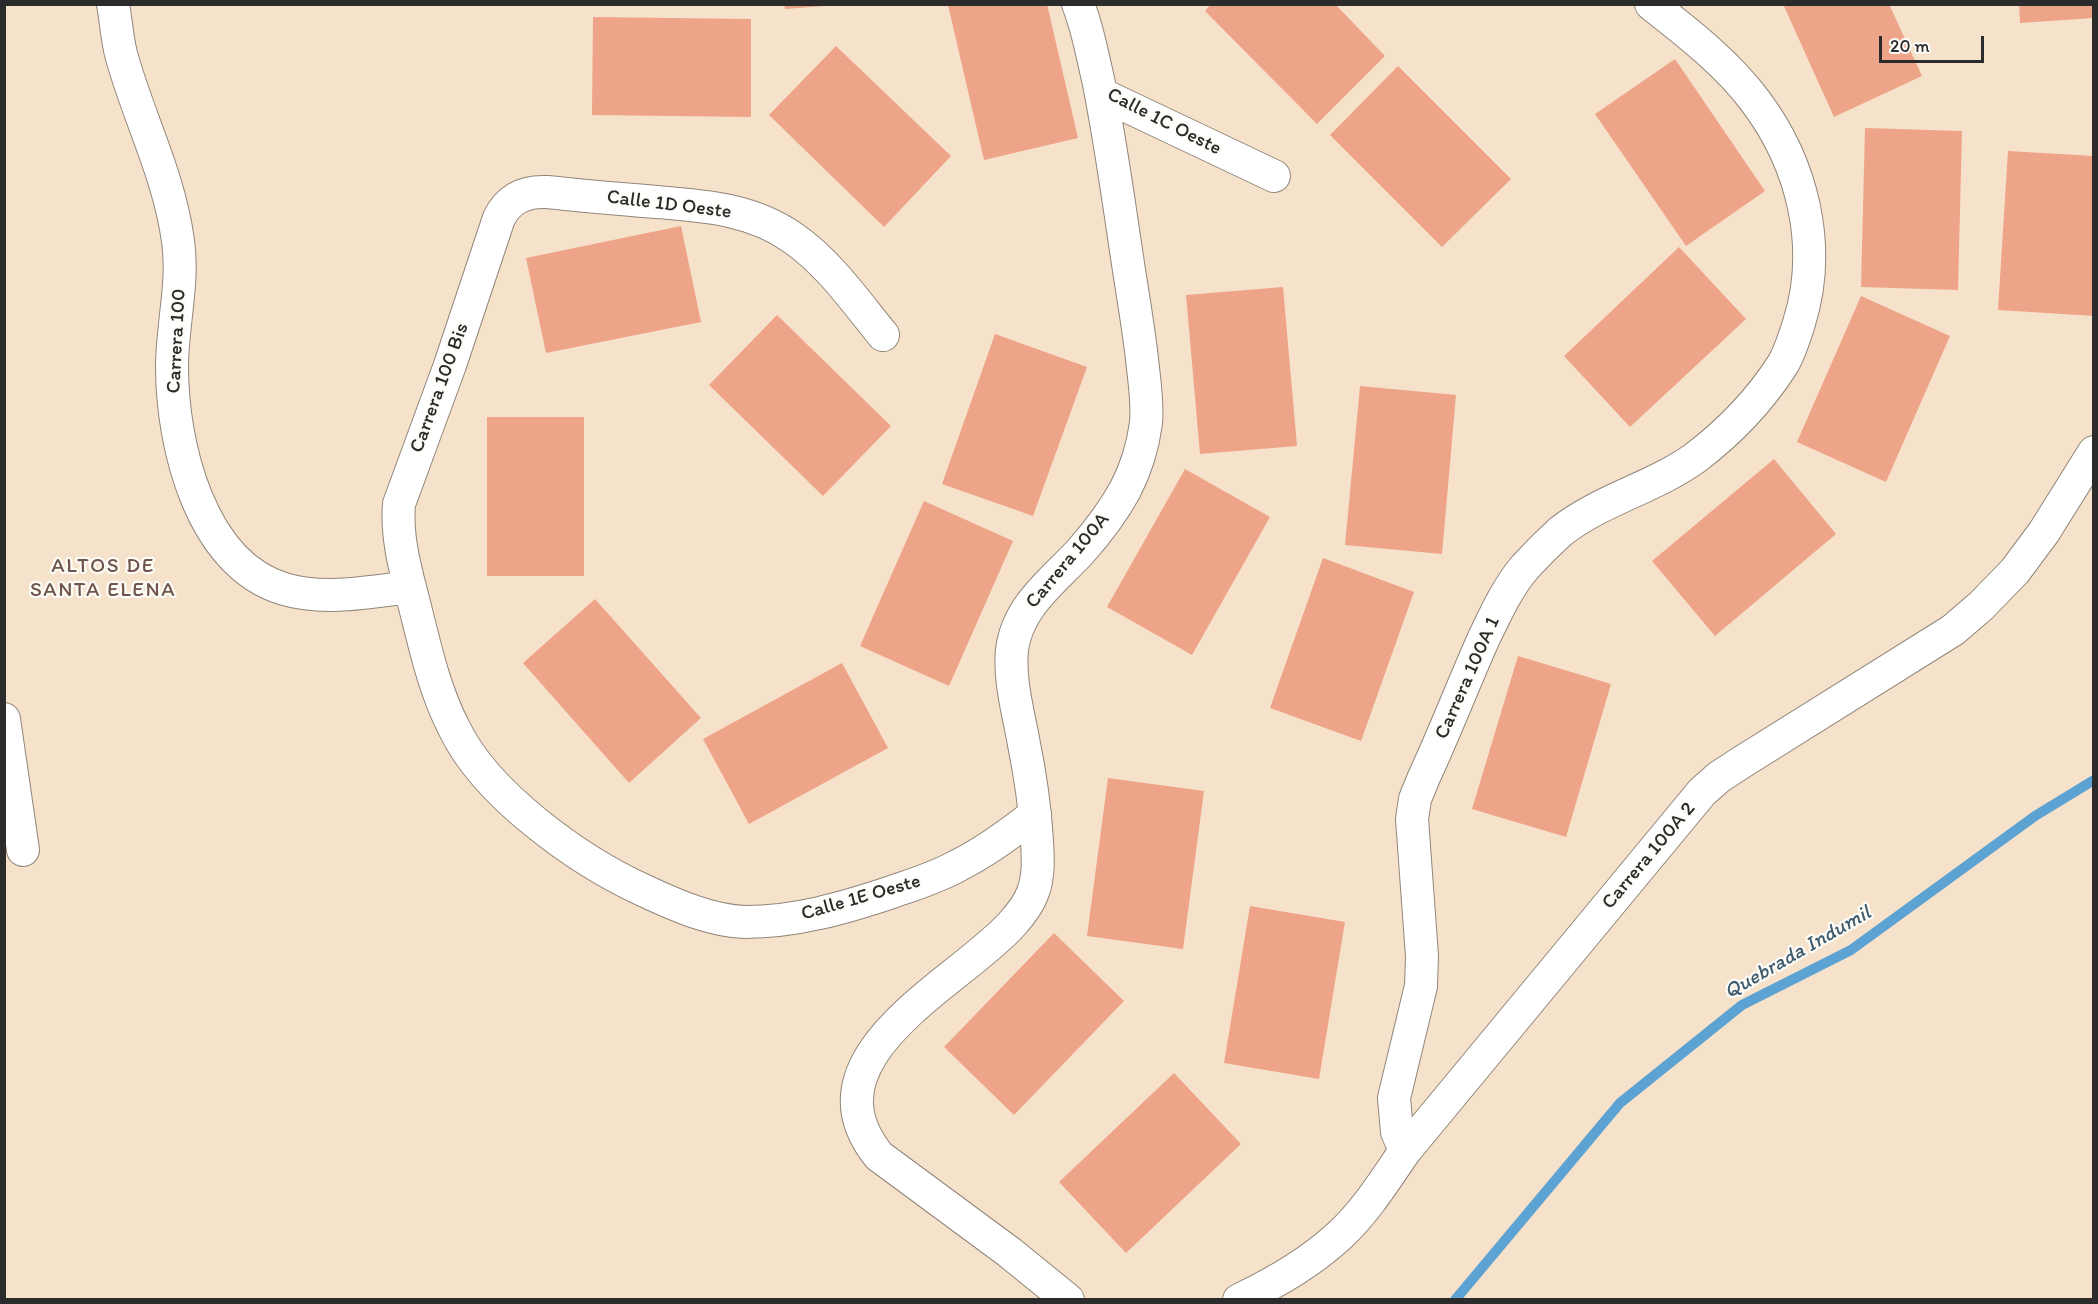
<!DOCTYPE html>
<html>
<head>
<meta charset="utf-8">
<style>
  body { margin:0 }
  #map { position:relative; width:2098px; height:1304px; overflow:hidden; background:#f6e2ca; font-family:Itim,sans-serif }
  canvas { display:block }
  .frame { position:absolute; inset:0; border:6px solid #2b2b2b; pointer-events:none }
  .scale { position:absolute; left:1879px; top:36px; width:105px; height:27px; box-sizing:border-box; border:3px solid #2b2b2b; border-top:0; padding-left:8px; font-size:18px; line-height:21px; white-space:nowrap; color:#2b2b2b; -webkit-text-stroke:4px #fdfcf7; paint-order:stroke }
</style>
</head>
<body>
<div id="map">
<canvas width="2098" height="1304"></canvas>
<div class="frame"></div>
<div class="scale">20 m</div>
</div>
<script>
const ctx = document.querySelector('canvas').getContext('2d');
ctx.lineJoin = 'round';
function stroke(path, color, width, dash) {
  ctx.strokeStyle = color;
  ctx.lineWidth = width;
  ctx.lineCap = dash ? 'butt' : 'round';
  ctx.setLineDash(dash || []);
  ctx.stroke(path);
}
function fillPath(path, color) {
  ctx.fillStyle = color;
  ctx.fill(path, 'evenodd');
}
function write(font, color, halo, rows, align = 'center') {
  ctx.font = font + ' Itim,sans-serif';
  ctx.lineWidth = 4.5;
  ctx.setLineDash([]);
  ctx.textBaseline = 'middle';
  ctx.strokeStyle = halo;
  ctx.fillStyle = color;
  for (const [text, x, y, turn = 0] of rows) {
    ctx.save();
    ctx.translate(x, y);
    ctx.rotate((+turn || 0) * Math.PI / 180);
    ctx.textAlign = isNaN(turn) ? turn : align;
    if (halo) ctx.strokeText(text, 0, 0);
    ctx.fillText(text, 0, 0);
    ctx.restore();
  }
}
const stream = new Path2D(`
  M1455,1300L1620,1103L1742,1005L1851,950L2035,816L2094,780`);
const building = new Path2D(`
  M784,4H824V6L785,9Z
  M1047,4L1078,138L984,160L948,5Z
  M1211,4H1335L1385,56L1317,124L1205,11Z
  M1783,4H1889L1922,76L1834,117Z
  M2019,4H2094V18L2020,23Z
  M593,17L751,19V117L592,115Z
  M836,46L951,156L884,227L769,115Z
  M1675,59L1765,191L1686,246L1595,114Z
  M1398,66L1511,179L1442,247L1330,135Z
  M1865,128L1962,131L1958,290L1861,287Z
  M2008,151L2094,156V316L1998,310Z
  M681,226L701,322L546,353L526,258Z
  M1679,247L1746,319L1630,427L1564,356Z
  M1283,287L1297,446L1200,454L1186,295Z
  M1861,296L1950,336L1886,482L1797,442Z
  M777,315L891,426L823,496L709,385Z
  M995,334L1087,367L1033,516L942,484Z
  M1360,386L1456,395L1442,554L1345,545Z
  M487,417H584V576H487Z
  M1774,459L1836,534L1715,636L1652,561Z
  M1185,469L1270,517L1192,655L1107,607Z
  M924,501L1013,541L949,686L860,646Z
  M1323,558L1414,592L1361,741L1270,708Z
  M595,599L701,718L629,783L523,663Z
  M1518,656L1611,684L1566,837L1472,809Z
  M842,663L888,748L749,824L703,739Z
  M1108,778L1204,791L1183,949L1087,936Z
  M1250,906L1345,922L1319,1079L1224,1063Z
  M1054,933L1124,1001L1014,1115L944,1047Z
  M1174,1073L1241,1144L1126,1253L1059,1182Z`);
const minor = new Path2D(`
  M113,4C116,21 117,38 121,54C138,117 169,174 178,241C184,283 172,325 172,367C172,444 200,564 284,589C324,601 370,592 410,587
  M1101,94L1274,176
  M883,335C856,302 829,263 793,238C752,209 705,206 657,202C620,199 584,196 547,192C526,191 509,198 499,218L450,365L399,504C396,541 407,575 416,611C426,651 435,691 454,728C486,795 579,861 645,891C675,905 711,921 745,922C796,922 844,908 892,892C915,884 938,877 959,865C987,851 1011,833 1035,814
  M4,719L23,850
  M1405,1151L1397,1132L1394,1098L1421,986L1422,956L1412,819L1415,799L1424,777C1445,732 1463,685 1483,640C1495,615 1507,588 1525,567C1536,555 1548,543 1560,532C1600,500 1653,488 1695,458C1728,433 1760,400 1783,364C1790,352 1795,336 1799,323C1823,247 1803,165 1756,102C1728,64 1688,33 1651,4
  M1068,1300L1009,1252L879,1156C799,1057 958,984 1012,924C1020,915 1029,904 1033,892C1039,876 1038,859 1037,841C1035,807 1030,773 1023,739C1018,711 1009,680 1012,650C1017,607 1052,582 1080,552C1096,534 1113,512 1125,490C1136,469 1143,446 1146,423C1148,402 1144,379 1142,359C1138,324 1132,291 1127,257C1118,197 1110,138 1098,79C1092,54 1088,29 1078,4
  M1239,1300C1275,1283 1311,1262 1340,1235C1366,1211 1385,1180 1405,1151L1702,792L1719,777L1742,762L1953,630L1981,606L2015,571L2044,532L2094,452`);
const streetNames = [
  ["Calle 1C Oeste",1164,122,27],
  ["Calle 1D Oeste",669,205,7],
  ["Carrera 100",177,341,-87],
  ["Carrera 100 Bis",440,388,-70],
  ["Carrera 100A",1068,561,-50],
  ["Carrera 100A 1",1468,678,-66],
  ["Carrera 100A 2",1649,856,-50],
  ["Calle 1E Oeste",861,898,-16]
];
const neighbourhoodNames = [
  ["ALTOS DE",103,567],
  ["SANTA ELENA",103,591]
];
const waterNames = [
  ["Quebrada Indumil",1798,953,-30]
];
stroke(stream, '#5ca2d2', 10);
fillPath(building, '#eea489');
stroke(minor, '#90867a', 34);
stroke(minor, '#fff', 32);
write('20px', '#2b2b2b', '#fdfcf7', streetNames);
ctx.letterSpacing = '1.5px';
write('21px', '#6f554c', '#fdfcf7', neighbourhoodNames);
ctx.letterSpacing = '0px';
write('italic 21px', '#3f5b6e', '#fdfcf7', waterNames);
</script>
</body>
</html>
